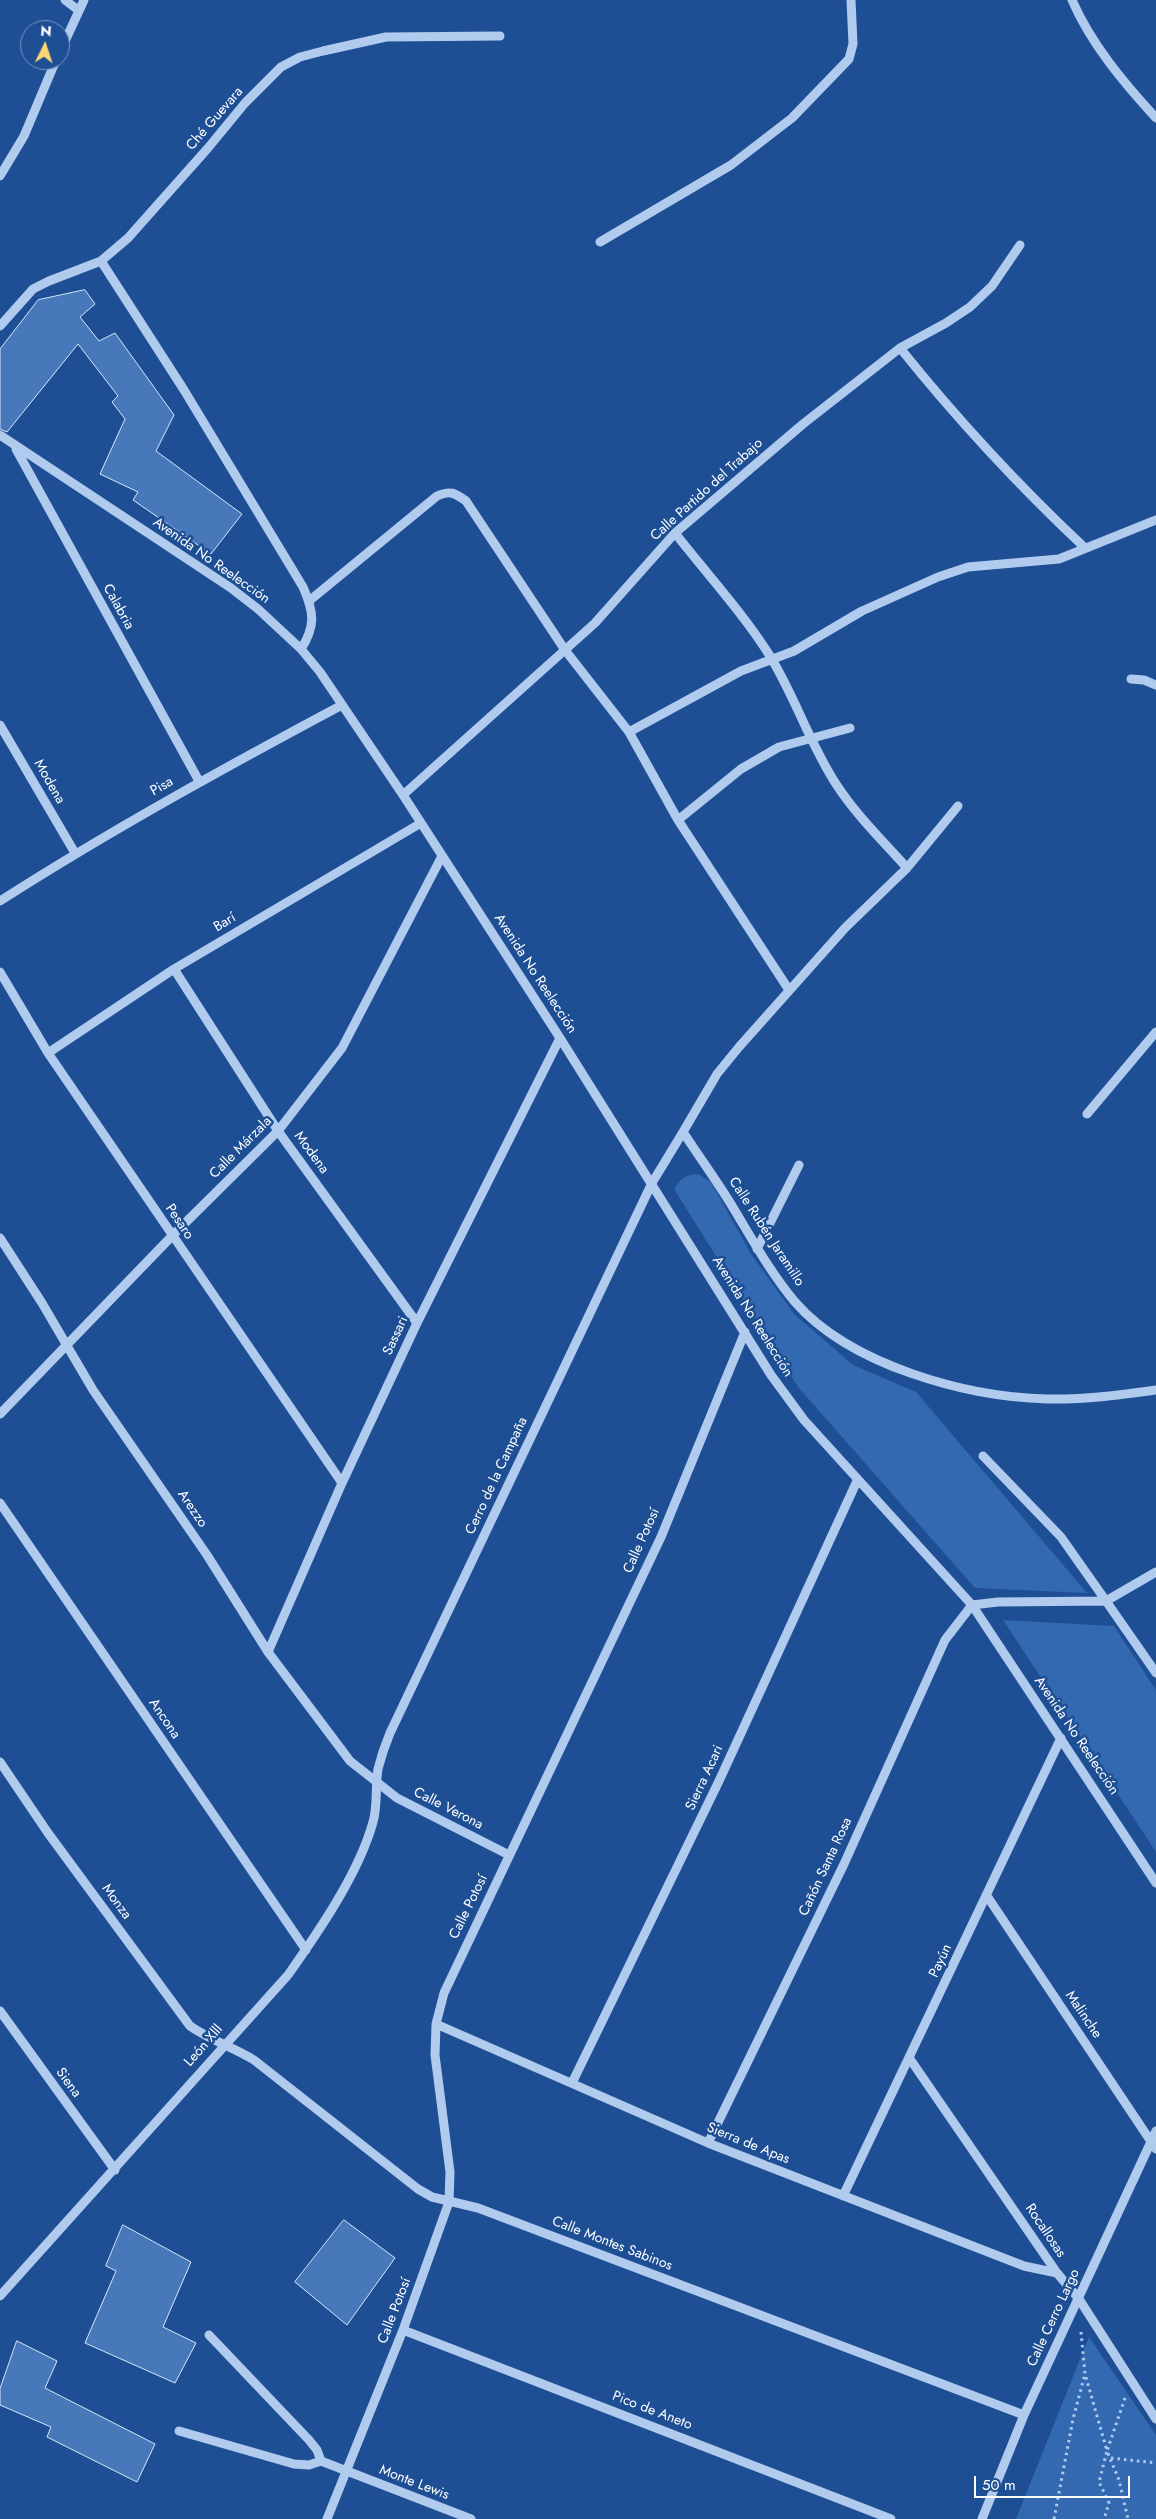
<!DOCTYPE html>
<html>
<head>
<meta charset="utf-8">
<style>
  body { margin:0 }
  #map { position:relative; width:1156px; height:2519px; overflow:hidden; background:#1e4f94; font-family:Jost,sans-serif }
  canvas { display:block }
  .north { position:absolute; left:20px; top:20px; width:50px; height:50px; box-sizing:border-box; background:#1e4f94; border:1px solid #7895bf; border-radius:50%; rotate:4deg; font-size:14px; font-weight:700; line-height:20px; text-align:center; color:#fff }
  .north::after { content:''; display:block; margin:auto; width:18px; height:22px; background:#fcd771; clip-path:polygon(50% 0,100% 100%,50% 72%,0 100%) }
  .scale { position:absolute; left:974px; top:2476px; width:156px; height:22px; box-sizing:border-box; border:2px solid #fff; border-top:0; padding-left:6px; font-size:15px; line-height:18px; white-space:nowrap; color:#fff; -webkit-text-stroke:4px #1e4f94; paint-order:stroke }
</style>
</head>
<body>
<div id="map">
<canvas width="1156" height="2519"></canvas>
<div class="north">N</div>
<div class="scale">50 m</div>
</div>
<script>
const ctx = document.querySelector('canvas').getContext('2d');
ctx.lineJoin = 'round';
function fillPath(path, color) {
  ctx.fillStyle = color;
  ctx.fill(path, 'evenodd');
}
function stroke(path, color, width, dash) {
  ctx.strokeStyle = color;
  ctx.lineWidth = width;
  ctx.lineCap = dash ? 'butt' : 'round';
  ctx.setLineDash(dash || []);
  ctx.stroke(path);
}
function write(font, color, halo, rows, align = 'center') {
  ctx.font = font + ' Jost,sans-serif';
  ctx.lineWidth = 5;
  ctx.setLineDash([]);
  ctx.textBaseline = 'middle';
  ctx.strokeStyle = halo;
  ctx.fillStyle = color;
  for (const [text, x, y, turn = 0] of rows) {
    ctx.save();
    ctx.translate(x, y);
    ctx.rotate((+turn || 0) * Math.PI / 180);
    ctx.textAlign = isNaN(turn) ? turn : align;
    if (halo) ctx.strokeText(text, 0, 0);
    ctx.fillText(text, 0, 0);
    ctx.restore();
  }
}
const green = new Path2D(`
  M698,1174L711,1182L751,1254L795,1315L853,1365L916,1392L1087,1593L975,1588L798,1387L674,1189C681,1178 685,1175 698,1174Z
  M1003,1620L1114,1626L1156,1690V1852Z
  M1089,2337L1156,2435V2519H1016Z`);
const building = new Path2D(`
  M85,290L95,304L80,317L99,341L115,333L174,415L156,451L242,514L211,554L133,500L138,492L100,474L125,419L112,402L118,396L78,344L7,432L0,429V349L38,300Z
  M344,2220L395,2258L347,2325L295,2282Z
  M123,2225L191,2262L163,2327L196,2343L175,2383L85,2343L116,2271L106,2266Z
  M17,2341L57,2361L45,2388L155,2444L137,2482L47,2437L51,2427L0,2405V2389Z`);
const path = new Path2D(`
  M1081,2332L1085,2374L1107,2451L1099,2482L1109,2503L1104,2519
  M1125,2398L1107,2451L1119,2480L1128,2519
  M1111,2458L1156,2463
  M1054,2519L1073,2419L1085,2374`);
const minor = new Path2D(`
  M65,0L78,10
  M1072,0C1091,44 1124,83 1156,118
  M60,52L84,0
  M0,176L24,136L56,60
  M600,242L731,165L792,118L849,59L853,44L851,0
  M101,261L184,390L303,587C314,612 316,626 301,649
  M0,326L33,289L49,281L101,261L128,238L208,148L245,103L281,67L300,57L323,51L386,37L500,36
  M900,348C957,419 1018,485 1084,547
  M0,435L231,588L258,609L301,649L320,672L403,795L560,1038L771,1375L804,1420L972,1605L1156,1883
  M16,449L199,781
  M675,533C707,574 743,613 770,656C795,697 810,744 836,784C856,815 883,841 907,868
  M309,601L437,496C450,490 455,493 466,501L565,650L629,732L678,820L789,990
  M1131,679L1144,680L1156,685
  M0,725L75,853
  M629,732L741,671L794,651L862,611L938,577L968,567L1059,559L1156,520
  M403,795L595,623L675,533L803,424L900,348L946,323L970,307L992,286L1020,245
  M678,820L741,769L779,747L850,728
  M0,901C111,830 226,767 342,705
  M174,969L278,1131L417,1323
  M0,972L48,1053L342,1483
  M48,1053L174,969L421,823
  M1087,1114L1156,1032
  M683,1132L717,1074L739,1047L845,928L907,868L958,806
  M0,1238L42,1303L93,1390L207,1555L268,1652L350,1761L397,1798L509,1855
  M757,1249L799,1165
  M0,1414L172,1236L278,1131L342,1048L442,856
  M983,1456L1061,1537L1106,1601L1156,1572
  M0,1503L306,1950
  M972,1605L998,1602L1106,1601L1156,1673
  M268,1652L342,1483L417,1323L560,1038
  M0,1762L48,1833L190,2026C210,2040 233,2047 254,2060L418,2189L432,2197L478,2208L1024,2415
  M987,1896L1156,2149
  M0,2011L115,2170
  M436,2024L708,2143L1024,2266L1057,2273
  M910,2059L1057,2273L1079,2299L1156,2419
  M572,2083L719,1781L857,1481
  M708,2143L844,1864L945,1640L972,1605
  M843,2196L1061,1738
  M0,2296L288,1975C319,1931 359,1873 373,1822C378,1805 375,1787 378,1769C381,1757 385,1745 390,1733L652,1183L683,1132C698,1155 714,1177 729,1201C750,1235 769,1271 795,1302C850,1365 966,1397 1047,1399C1083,1400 1120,1395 1156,1390
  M403,2330L891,2519
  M179,2431L294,2464L309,2465L321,2461L317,2450L309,2440L209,2335
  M321,2461L471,2519
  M327,2519L403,2330L449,2202L450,2172L435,2055L436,2024L444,1993L661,1537L745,1332
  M982,2519L1024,2415L1156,2131`);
const streetNames = [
  ["Ché Guevara",215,119,-49],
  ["Calle Partido del Trabajo",707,490,-42],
  ["Avenida No Reelección",211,561,35],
  ["Calabria",118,607,61],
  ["Modena",49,782,60],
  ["Pisa",162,787,-30],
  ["Barí",225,923,-31],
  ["Avenida No Reelección",535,974,57],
  ["Calle Márzala",241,1148,-45],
  ["Modena",311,1153,54],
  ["Pesaro",179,1222,56],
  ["Calle Rubén Jaramillo",766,1232,57],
  ["Avenida No Reelección",752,1317,58],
  ["Sassari",396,1336,-65],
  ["Cerro de la Campaña",497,1476,-65],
  ["Arezzo",192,1509,56],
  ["Calle Potosí",642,1541,-66],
  ["Ancona",164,1719,56],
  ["Avenida No Reelección",1076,1736,56],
  ["Sierra Acari",705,1778,-65],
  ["Calle Verona",448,1809,27],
  ["Cañón Santa Rosa",826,1867,-65],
  ["Monza",116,1902,54],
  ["Calle Potosí",469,1907,-64],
  ["Payún",941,1961,-65],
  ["Malinche",1083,2015,56],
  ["León Xlll",204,2046,-49],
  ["Siena",68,2083,54],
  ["Sierra de Apas",748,2144,22],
  ["Rocallosas",1045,2231,56],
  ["Calle Montes Sabinos",612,2244,21],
  ["Calle Potosí",395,2311,-69],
  ["Calle Cerro Largo",1054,2318,-65],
  ["Pico de Aneto",652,2411,21],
  ["Monte Lewis",414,2483,21]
];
fillPath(green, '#3269b1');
fillPath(building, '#4778ba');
stroke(building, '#d7e6fa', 1);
stroke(path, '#b1cbee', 3, [2.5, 4]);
stroke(minor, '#b1cbee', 9);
write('14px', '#fff', '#1e4f94', streetNames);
</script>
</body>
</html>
